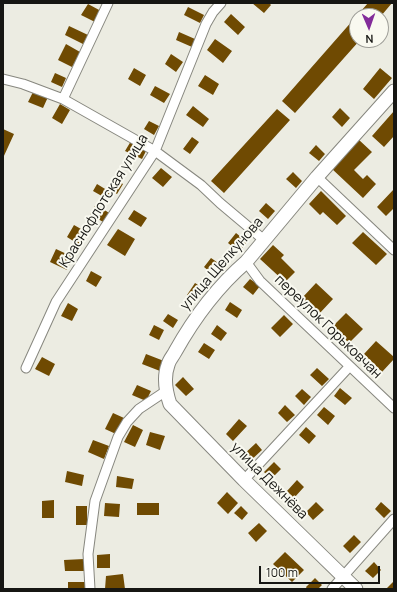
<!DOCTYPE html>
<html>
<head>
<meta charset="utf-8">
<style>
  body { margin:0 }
  #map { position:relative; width:397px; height:592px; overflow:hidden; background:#ecece2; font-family:Manrope,sans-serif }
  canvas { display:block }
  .frame { position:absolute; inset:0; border:4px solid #161613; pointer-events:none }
  .north { position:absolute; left:349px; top:8px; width:40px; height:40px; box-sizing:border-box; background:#f9f9f0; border:1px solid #9e9e98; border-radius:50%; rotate:178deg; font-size:11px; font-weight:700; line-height:16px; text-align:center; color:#161613 }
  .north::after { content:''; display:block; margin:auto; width:14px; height:18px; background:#832c9a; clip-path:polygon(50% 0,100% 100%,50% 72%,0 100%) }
  .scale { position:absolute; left:259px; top:566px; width:121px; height:18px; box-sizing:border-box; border:2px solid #161613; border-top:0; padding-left:5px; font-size:12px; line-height:14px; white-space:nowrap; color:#161613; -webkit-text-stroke:3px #f9f9f0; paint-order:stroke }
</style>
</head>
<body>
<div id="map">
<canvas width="397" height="592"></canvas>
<div class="frame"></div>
<div class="north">N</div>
<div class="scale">100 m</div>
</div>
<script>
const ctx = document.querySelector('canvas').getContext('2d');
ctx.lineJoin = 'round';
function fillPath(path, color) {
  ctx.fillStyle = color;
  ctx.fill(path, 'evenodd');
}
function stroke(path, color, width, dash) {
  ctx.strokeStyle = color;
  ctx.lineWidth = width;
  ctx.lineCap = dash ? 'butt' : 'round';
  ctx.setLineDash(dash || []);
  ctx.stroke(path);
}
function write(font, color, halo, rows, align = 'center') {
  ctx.font = font + ' Manrope,sans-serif';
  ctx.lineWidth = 4;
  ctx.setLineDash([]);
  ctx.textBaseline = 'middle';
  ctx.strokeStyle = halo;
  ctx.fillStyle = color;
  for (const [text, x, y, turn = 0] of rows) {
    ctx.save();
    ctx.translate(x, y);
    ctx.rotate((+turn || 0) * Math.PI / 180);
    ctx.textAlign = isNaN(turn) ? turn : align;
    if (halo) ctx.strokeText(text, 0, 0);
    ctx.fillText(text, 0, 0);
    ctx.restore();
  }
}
const building = new Path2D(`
  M252,3H269L271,5L264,13Z
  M368,3H392L381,16H357V40H360L295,113L282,101Z
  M88,4L101,11L95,22L81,15Z
  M188,7L204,15L200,23L184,15Z
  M231,14L245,27L238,35L224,22Z
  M69,26L88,35L83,44L65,35Z
  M179,32L195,39L192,47L176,40Z
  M215,39L232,51L223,63L207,50Z
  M66,44L80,52L72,67L58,60Z
  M171,54L183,62L176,72L165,64Z
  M134,68L146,75L140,86L128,79Z
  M380,68L392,78L374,99L363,89Z
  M55,73L66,78L62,87L51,82Z
  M205,75L219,84L213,95L198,86Z
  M155,86L170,94L164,103L150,95Z
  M34,90L48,97L43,108L28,102Z
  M60,104L70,110L62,124L52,118Z
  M193,106L209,119L203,127L186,115Z
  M340,108L350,118L342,127L332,117Z
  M277,109L290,120L224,193L211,181Z
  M394,111V136L384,147L372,136Z
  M149,121L159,126L154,135L144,129Z
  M3,129L14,134L3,158Z
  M192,137L199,142L190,154L183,149Z
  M358,139L372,152L354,170L363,179L367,175L376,184L363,198L331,168Z
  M131,141L147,149L142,159L125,151Z
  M316,145L325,154L319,161L309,153Z
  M161,168L172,177L163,187L152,178Z
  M293,172L302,181L296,188L286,179Z
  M116,180L123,184L117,194L110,189Z
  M97,184L110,192L107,199L93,191Z
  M394,189V208L386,216L377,207Z
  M321,191L346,216L337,225L323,212L320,215L309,204Z
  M266,203L275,211L268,219L259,211Z
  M96,204L109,213L103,222L90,214Z
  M134,210L147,218L141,227L128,219Z
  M74,225L88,233L81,246L67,237Z
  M118,229L135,239L125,256L107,245Z
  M363,232L387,254L376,265L352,243Z
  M236,233L247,242L239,252L228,243Z
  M273,245L284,255L281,258L295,272L285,282L260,259Z
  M56,249L73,257L67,270L50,262Z
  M211,258L224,267L216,277L204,267Z
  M91,271L102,277L96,287L86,281Z
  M250,279L260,286L253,295L243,287Z
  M195,283L203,288L195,300L187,295Z
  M316,283L333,299L319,314L302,298Z
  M230,302L242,310L237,318L225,310Z
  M68,303L78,309L72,321L61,316Z
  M346,313L363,329L349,343L332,327Z
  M168,314L178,320L173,328L163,321Z
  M284,315L293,324L280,337L271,328Z
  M154,325L164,330L159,340L149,335Z
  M217,325L227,333L221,341L211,334Z
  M376,341L394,357V359L382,372L364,354Z
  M204,343L215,350L209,359L198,352Z
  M146,354L164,361L160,371L142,364Z
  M42,357L55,364L49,376L35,369Z
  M317,368L329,379L322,386L310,375Z
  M183,377L194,389L186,396L175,385Z
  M137,385L151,391L146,401L132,395Z
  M340,388L352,398L345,405L334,396Z
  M302,389L311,397L304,405L295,396Z
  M285,405L295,415L287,422L278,413Z
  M324,407L335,416L328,425L317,415Z
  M113,413L124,418L116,434L105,429Z
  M239,419L247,426L233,441L226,434Z
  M133,425L143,430L135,447L124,442Z
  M306,427L316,436L309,444L299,435Z
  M150,432L165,436L160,450L146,445Z
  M93,440L109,446L104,459L88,452Z
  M256,443L262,450L248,463L242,456Z
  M274,462L281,469L271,479L264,472Z
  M67,471L84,475L82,486L65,482Z
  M117,476L134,479L132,489L116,487Z
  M297,480L304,487L294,498L287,491Z
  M227,492L238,503L228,514L217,503Z
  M54,500V518H42V501Z
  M316,502L324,510L313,520L306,512Z
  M381,502L391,511L384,518L375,509Z
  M105,503L120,504L119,517L104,516Z
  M137,503H159V515H137Z
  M76,506H87V525H76Z
  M241,506L248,513L242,520L234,513Z
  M259,523L267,531L256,542L248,533Z
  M354,535L361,542L350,553L343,546Z
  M285,552L304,570L292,582L273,564Z
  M110,554V568H97V555Z
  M84,559L85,571H65L64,560Z
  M374,562L381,570L373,578L365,571Z
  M123,574L125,589H105L106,576Z
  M315,578L322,585L318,589H307L306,587Z
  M394,581V589H386Z
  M68,582H88V589H68Z`);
const minor = new Path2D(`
  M3,79L23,84L63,99L155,151L201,185L220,203L264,240
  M63,99L108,3
  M317,177L394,250
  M246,262L260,281L394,408
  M26,368L56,302L155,151L206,24L213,12L221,3
  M244,480L349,367
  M90,589L88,554L95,501L118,437L127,422L139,409L166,391
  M332,589L394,519`);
const secondary = new Path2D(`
  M356,589L244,480L170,404C166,392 163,378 168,365C169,360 173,356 175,352C194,318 217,287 246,262L317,177L394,91`);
const streetNames = [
  ["Краснофлотская улица",104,201,-58],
  ["улица Щелкунова",222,264,-49],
  ["переулок Горьковчан",328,327,44],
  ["улица Дежнёва",269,481,45]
];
fillPath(building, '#6f4a02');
stroke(minor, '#87877f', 11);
stroke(secondary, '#87877f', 15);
stroke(minor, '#fff', 9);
stroke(secondary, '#fff', 13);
write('14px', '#161613', '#f9f9f0', streetNames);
</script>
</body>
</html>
